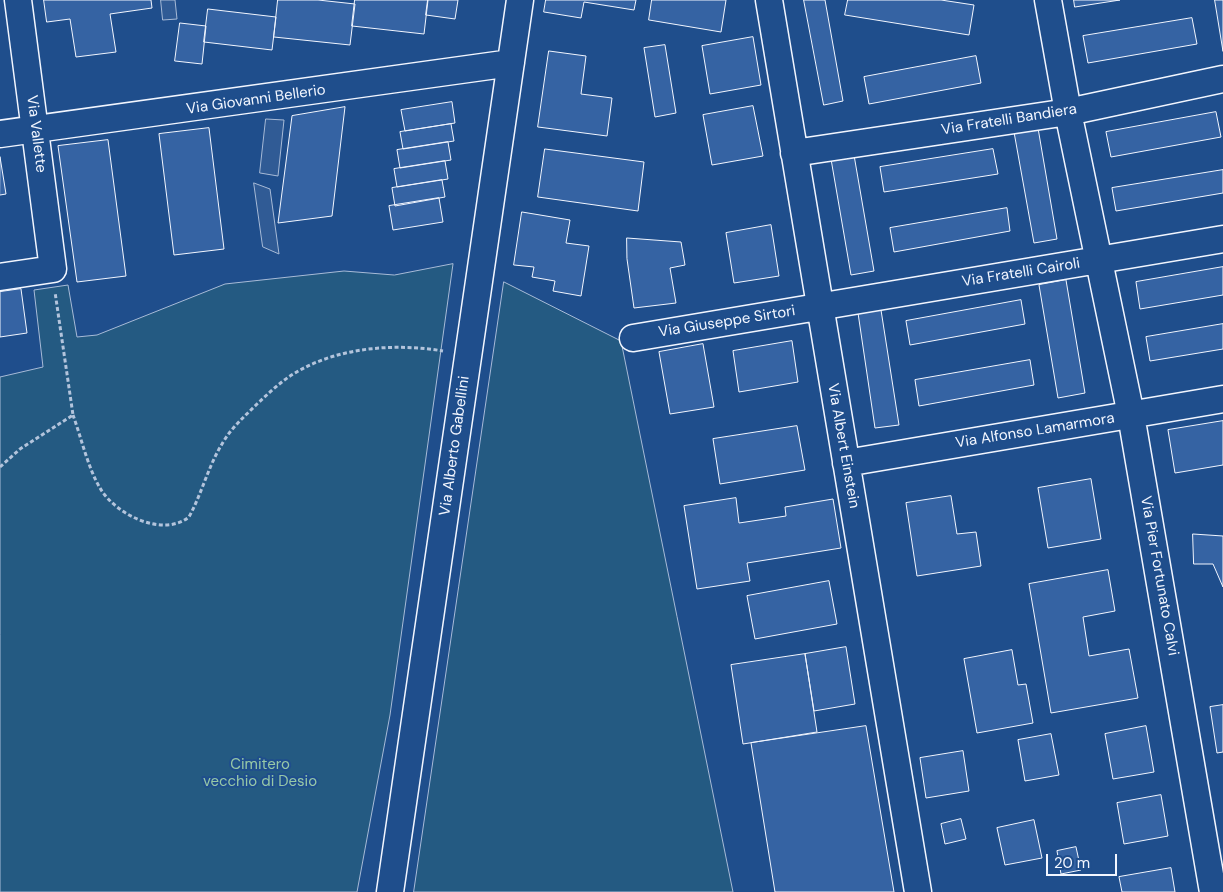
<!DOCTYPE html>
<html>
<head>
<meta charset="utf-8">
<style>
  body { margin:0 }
  #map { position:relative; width:1223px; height:892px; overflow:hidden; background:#1f4e8c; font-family:"DM Sans",sans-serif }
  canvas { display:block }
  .scale { position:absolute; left:1046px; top:854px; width:71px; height:22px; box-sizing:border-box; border:2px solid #f2f6ff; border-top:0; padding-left:6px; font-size:15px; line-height:18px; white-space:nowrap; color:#f2f6ff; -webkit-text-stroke:4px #1f4e8c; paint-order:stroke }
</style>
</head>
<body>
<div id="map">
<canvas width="1223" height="892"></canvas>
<div class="scale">20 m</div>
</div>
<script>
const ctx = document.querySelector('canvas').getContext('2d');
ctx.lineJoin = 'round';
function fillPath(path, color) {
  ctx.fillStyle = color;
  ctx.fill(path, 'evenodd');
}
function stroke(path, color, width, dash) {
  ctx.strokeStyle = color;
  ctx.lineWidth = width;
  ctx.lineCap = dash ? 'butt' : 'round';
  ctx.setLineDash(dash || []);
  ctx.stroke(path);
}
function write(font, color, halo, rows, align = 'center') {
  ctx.font = font + ' "DM Sans",sans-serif';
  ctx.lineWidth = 4;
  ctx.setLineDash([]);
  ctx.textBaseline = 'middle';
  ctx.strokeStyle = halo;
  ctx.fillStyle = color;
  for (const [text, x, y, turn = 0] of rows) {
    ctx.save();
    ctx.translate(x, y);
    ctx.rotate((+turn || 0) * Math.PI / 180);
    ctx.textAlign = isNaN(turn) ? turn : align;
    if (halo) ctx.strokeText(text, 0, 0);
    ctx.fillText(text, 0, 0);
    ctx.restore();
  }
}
const green = new Path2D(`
  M453,264L390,715L357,892H0V377L43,367L34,290L68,285L77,337L97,335L225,284L344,271L394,275Z
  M504,282L621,341L733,892H414Z`);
const parking = new Path2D(`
  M161,0H175L177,19L163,20Z
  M266,119L284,120L278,176L260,173Z
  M254,183L270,189L279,254L263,247Z`);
const building = new Path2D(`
  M44,0H151L152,8L110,14L116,52L76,57L70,19L47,22Z
  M278,0H318L355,4L350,45L274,37Z
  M355,0H428L424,34L352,26Z
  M428,0H458L455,19L426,15Z
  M546,0H636L634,10L584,2L581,18L544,12Z
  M652,0H726L721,32L649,20Z
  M804,0H825L843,101L824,105Z
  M848,0H941L974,5L969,35L845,15Z
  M1074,0H1120L1075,7Z
  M1215,0H1223V51Z
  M208,9L276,17L272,50L204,42Z
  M1192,18L1197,44L1088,63L1083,36Z
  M180,23L206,26L202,64L175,61Z
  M753,37L761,85L710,94L702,46Z
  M665,45L676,113L655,117L644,48Z
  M549,51L586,56L581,94L612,98L607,136L538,127Z
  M976,56L981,83L869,104L864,77Z
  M452,102L455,123L405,131L401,110Z
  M753,106L763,156L712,165L703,115Z
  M345,107L332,216L278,223L292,116Z
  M1216,112L1221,137L1111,157L1106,132Z
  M451,124L454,141L403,149L400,132Z
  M209,128L224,249L174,255L159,134Z
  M1038,128L1057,239L1034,243L1014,132Z
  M108,140L126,276L77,282L58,146Z
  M448,142L451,160L400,168L397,150Z
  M545,149L644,162L638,211L538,197Z
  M993,149L998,174L884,192L880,167Z
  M854,155L874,271L851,275L831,159Z
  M0,157L6,194L0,195Z
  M445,161L448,179L397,187L394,169Z
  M1223,170V193L1116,211L1112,188Z
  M442,180L445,197L395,206L392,188Z
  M439,198L443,222L393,230L389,206Z
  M1007,208L1010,231L894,252L890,228Z
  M522,212L570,220L566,243L589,246L581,296L553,291L555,281L532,277L534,267L514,265Z
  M771,225L779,276L734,283L726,233Z
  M627,238L681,242L685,265L670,268L676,303L634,308L627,259Z
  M1223,267V295L1140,309L1136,282Z
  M1066,280L1085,393L1058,398L1039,285Z
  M21,289L27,333L0,337V292Z
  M1021,300L1025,324L910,345L906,321Z
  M881,310L899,425L875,428L858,313Z
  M1223,324V349L1150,361L1146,337Z
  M792,341L798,382L739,392L733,351Z
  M703,344L714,407L670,414L659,352Z
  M1030,360L1034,385L919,406L915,380Z
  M1223,421V465L1175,473L1168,430Z
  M797,426L805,470L720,484L713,439Z
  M1091,479L1101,539L1048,548L1038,488Z
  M951,496L957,534L976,532L981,566L917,576L906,503Z
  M736,498L739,523L786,516L785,507L833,499L841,548L747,563L750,581L697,589L684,506Z
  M1193,534L1223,536V587L1213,564H1194Z
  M1108,570L1115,611L1083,617L1089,656L1129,649L1138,698L1051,713L1029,584Z
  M829,581L837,624L755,639L747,596Z
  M846,647L855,704L814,711L805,654Z
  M1012,650L1018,685L1026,684L1033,723L977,733L964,659Z
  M805,654L817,732L743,744L731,665Z
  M1223,705V752L1217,753L1210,707Z
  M866,726L894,892H775L751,743Z
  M1146,726L1154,772L1113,779L1105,734Z
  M1051,734L1059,775L1025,781L1018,740Z
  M963,751L969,791L926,798L920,758Z
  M1161,795L1168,836L1124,844L1117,803Z
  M961,819L966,839L945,844L941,824Z
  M1034,820L1042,858L1005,865L997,828Z
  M1076,847L1081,870L1061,874L1057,851Z
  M1171,868L1175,892H1122L1119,877Z`);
const path = new Path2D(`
  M73,415C81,437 88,468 100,488C115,514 162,538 189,517C202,493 208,467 222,444C231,428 244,417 257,404C269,393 281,381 295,373C338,347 395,343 443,351
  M0,467L20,449L73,415L55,292`);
const minor = new Path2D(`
  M769,0L918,892
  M1048,0L1068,112L1131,415L1213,892
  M0,134L511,63
  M794,153L1068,112L1223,79
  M0,277L53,269L18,0
  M633,338L1223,239
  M846,463L1223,399
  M390,892L520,0`);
const streetNames = [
  ["Via Giovanni Bellerio",256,100,-8],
  ["Via Fratelli Bandiera",1009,120,-9],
  ["Via Vallette",36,134,83],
  ["Via Fratelli Cairoli",1021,273,-9],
  ["Via Giuseppe Sirtori",727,322,-9],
  ["Via Alfonso Lamarmora",1035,431,-9],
  ["Via Alberto Gabellini",455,446,-82],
  ["Via Albert Einstein",843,446,80],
  ["Via Pier Fortunato Calvi",1159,576,80]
];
const parkNames = [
  ["Cimitero",260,765],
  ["vecchio di Desio",260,782]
];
fillPath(green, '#245a82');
stroke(green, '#a8bbd7', 1);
fillPath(parking, '#305b95');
stroke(parking, '#a8bbd7', 1);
fillPath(building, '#3563a3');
stroke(building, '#f2f6ff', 1);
stroke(minor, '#f2f6ff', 29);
stroke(path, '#b3c4dc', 3, [4, 2.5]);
stroke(minor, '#1f4e8c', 26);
write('15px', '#f2f6ff', '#1f4e8c', streetNames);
write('15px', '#97c8a6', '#1f4e8c', parkNames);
</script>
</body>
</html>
